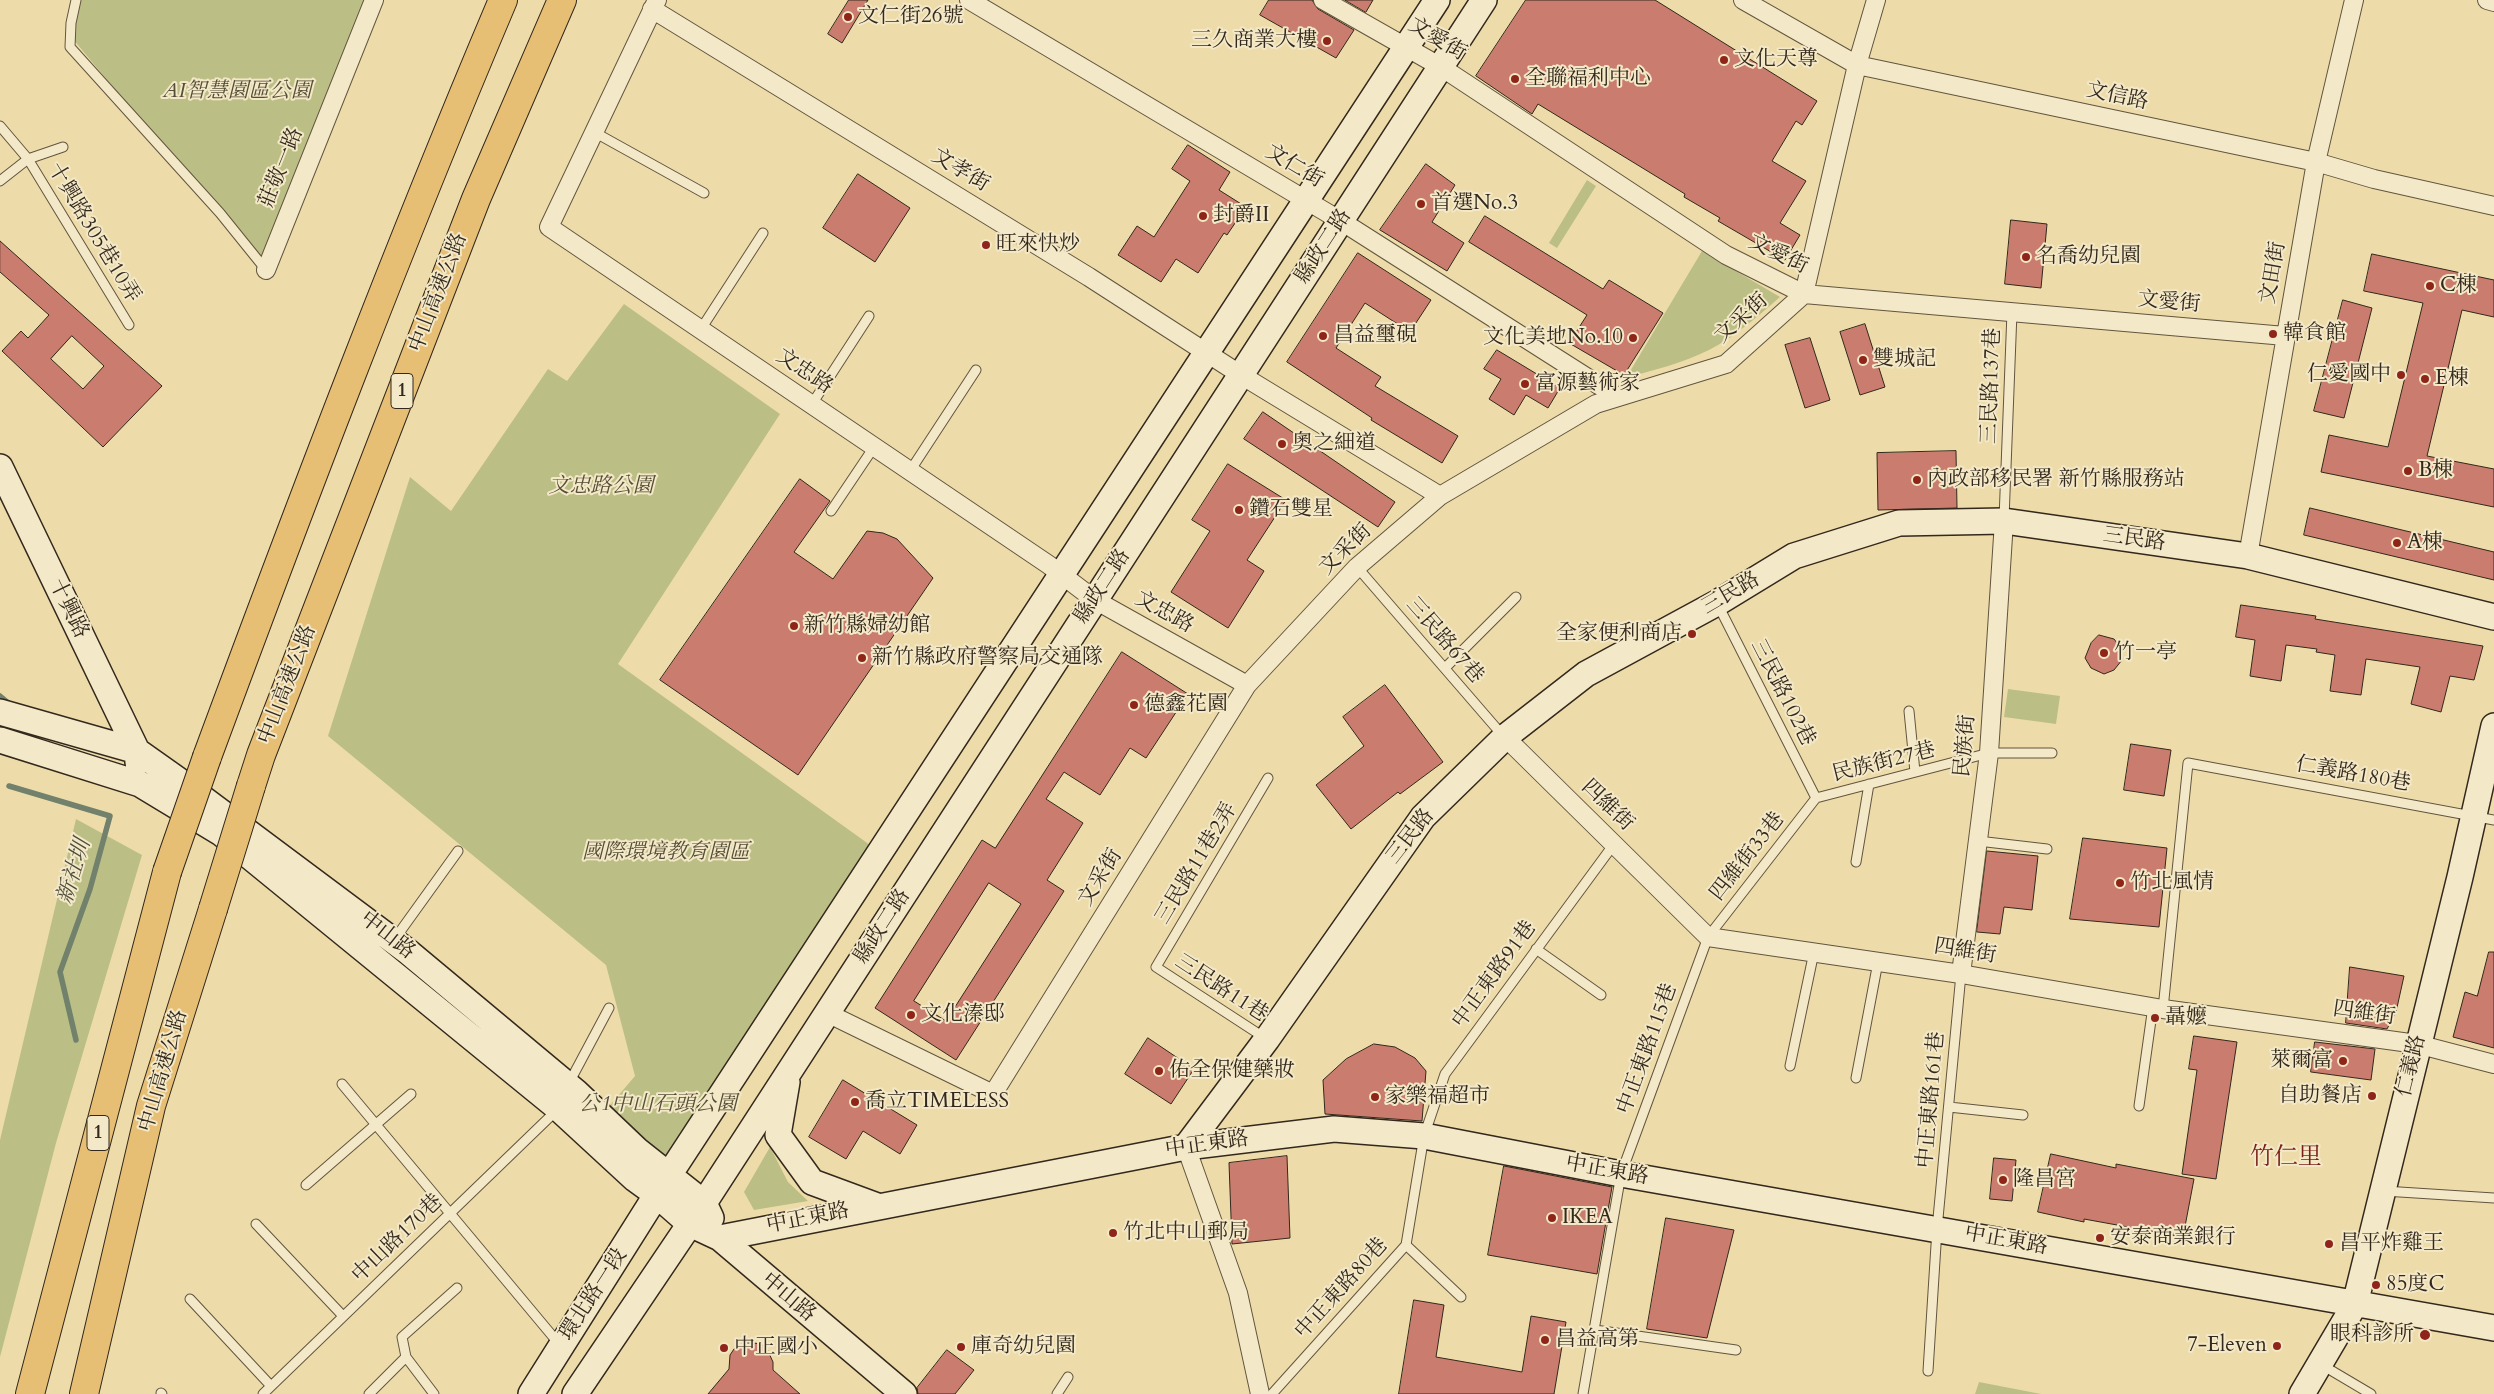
<!DOCTYPE html>
<html>
<head>
<meta charset="utf-8">
<style>
  body { margin:0 }
  canvas { display:block; background:#eddca9 }
</style>
</head>
<body>
<canvas width="2494" height="1394"></canvas>
<script>
const ctx = document.querySelector('canvas').getContext('2d');
ctx.lineJoin = 'round';
function fillPath(path, color) {
  ctx.fillStyle = color;
  ctx.fill(path, 'evenodd');
}
function stroke(path, color, width, dash) {
  ctx.strokeStyle = color;
  ctx.lineWidth = width;
  ctx.lineCap = dash ? 'butt' : 'round';
  ctx.setLineDash(dash || []);
  ctx.stroke(path);
}
function write(font, color, halo, rows, align = 'center') {
  ctx.font = font + ' Cardo,"Noto Serif TC",serif';
  ctx.lineWidth = 4;
  ctx.setLineDash([]);
  ctx.textBaseline = 'middle';
  ctx.strokeStyle = halo;
  ctx.fillStyle = color;
  for (const [text, x, y, turn = 0] of rows) {
    ctx.save();
    ctx.translate(x, y);
    ctx.rotate((+turn || 0) * Math.PI / 180);
    ctx.textAlign = isNaN(turn) ? turn : align;
    if (halo) ctx.strokeText(text, 0, 0);
    ctx.fillText(text, 0, 0);
    ctx.restore();
  }
}
const green = new Path2D(`
  M79,0H374L266,270L72,38Z
  M1587,180L1596,186L1557,248L1549,243Z
  M1702,251L1780,297C1758,316 1735,337 1709,350C1683,363 1654,370 1626,378Z
  M624,304L780,414L618,664L870,845L665,1159L606,1110L635,1076L606,965L328,736L410,477L451,511L548,369L567,381Z
  M2008,689L2060,696L2056,724L2004,717Z
  M76,819L142,855L56,1143L0,1357V1140Z
  M770,1147L788,1182L808,1201L754,1210L744,1192Z
  M1979,1382L2041,1394H1975Z`);
const stream = new Path2D(`
  M0,696L12,706
  M9,786L110,816L90,889L60,972L76,1040`);
const building = new Path2D(`
  M849,0H868L842,43L828,34Z
  M1269,0H1312L1318,9L1354,30L1336,58L1260,15Z
  M1345,0H1373L1366,12Z
  M1526,0H1655L1817,101L1802,125L1796,121L1772,161L1806,181L1780,223L1800,235L1785,260L1718,221L1720,218L1684,197L1685,194L1538,104L1532,114L1476,76Z
  M1188,145L1230,172L1219,190L1246,207L1227,235L1224,233L1198,273L1176,259L1161,282L1118,255L1137,226L1154,237L1190,181L1172,169Z
  M1426,164L1455,185L1432,222L1464,243L1447,271L1380,230Z
  M858,174L910,208L875,262L823,228Z
  M1485,216L1603,289L1609,280L1663,313L1624,375L1569,343L1587,315L1469,242Z
  M2011,220L2047,224L2041,288L2005,284Z
  M0,241L162,386L103,447L2,351L21,331L28,338L49,315L0,272ZM72,336L104,366L83,389L51,359Z
  M1358,253L1431,300L1410,332L1365,303L1336,348L1381,377L1375,386L1458,436L1442,463L1371,420L1372,418L1287,362Z
  M2372,254L2494,280V317L2462,310L2427,456L2494,469V507L2321,472L2329,435L2388,447L2423,303L2364,291Z
  M2343,300L2372,308L2344,418L2314,411Z
  M1865,324L1885,387L1860,395L1840,332Z
  M1810,338L1830,400L1805,408L1785,345Z
  M1497,350L1560,388L1548,408L1526,395L1514,415L1489,399L1501,379L1484,369Z
  M1263,412L1395,502L1378,527L1244,439Z
  M1956,451L1957,508L1878,510L1877,453Z
  M1228,464L1286,500L1247,560L1264,571L1228,628L1171,592L1210,531L1192,520Z
  M800,479L830,501L794,552L833,579L867,531L883,533L897,539L933,578L798,775L660,680Z
  M2310,508L2494,552V580L2304,535Z
  M2241,605L2316,616L2315,619L2483,646L2474,680L2450,676L2441,712L2411,704L2420,667L2366,659L2361,695L2330,691L2335,655L2316,652L2317,649L2286,645L2281,681L2250,676L2255,640L2236,637Z
  M2099,635L2114,639L2120,647L2122,660L2114,670L2104,674L2091,668L2085,658L2091,643Z
  M1122,652L1188,694L1146,758L1130,748L1100,795L1064,772L1046,799L1083,823L1047,880L1064,891L956,1060L875,1008L982,840L995,848ZM989,883L1021,904L946,1021L914,1001Z
  M1385,685L1443,762L1400,794L1398,792L1351,829L1316,785L1364,746L1343,717Z
  M2131,744L2171,750L2164,796L2124,790Z
  M2083,838L2167,848L2159,927L2070,919Z
  M1987,851L2038,856L2032,910L2004,907L2000,934L1977,932Z
  M2489,952H2494V1048L2453,1037L2465,992L2477,996Z
  M2350,967L2404,976L2396,1012L2387,1029L2346,1023Z
  M2194,1036L2237,1042L2216,1179L2182,1174L2197,1070L2189,1069Z
  M1148,1038L1194,1069L1171,1104L1125,1074Z
  M2315,1042L2375,1049L2371,1080L2311,1072Z
  M1374,1044L1395,1047L1415,1058L1426,1071L1422,1121L1325,1114L1323,1080L1346,1059Z
  M843,1080L917,1125L900,1154L863,1131L846,1159L809,1137Z
  M2051,1154L2116,1168V1164L2194,1179L2183,1237L2084,1219V1222L2038,1212Z
  M1287,1156L1290,1238L1232,1244L1229,1163Z
  M1994,1158L2016,1160L2012,1201L1990,1199Z
  M1504,1166L1612,1187L1597,1274L1488,1255Z
  M1666,1218L1734,1230L1707,1338L1647,1329Z
  M1414,1300L1444,1305L1436,1357L1522,1372L1531,1316L1566,1322L1554,1394H1399Z
  M746,1342L761,1344L767,1349L773,1362V1370L800,1394H708L729,1369L730,1355L734,1349Z
  M947,1350L974,1370L955,1394H918L917,1388Z`);
const lane = new Path2D(`
  M76,0L71,23L70,47L220,213L266,270
  M0,126L28,159L129,325
  M594,132L704,193
  M0,181L28,159L63,147
  M701,329L763,233
  M812,404L869,316
  M910,471L976,370
  M831,511L874,447
  M2004,519L2012,312
  M1357,567L1504,737
  M1718,605L1816,798
  M1445,668L1516,597
  M1909,711L1915,772
  M1816,798L1989,753H2052
  M1978,841L2047,849
  M1856,862L1869,784
  M394,940L458,851
  M1536,949L1601,995
  M2163,1009L2188,763L2494,820
  M1265,1038L1156,967L1268,778
  M1790,1066L1814,952
  M1856,1078L1878,962
  M569,1083L609,1008
  M342,1084L560,1345
  M2139,1106L2153,1006
  M1949,1107L2023,1115
  M306,1185L411,1094
  M2384,1191L2494,1198
  M256,1224L343,1316
  M1406,1245L1461,1297
  M190,1299L271,1386
  M1595,1330L1736,1350
  M2322,1365L2371,1394
  M1928,1371L1937,1229L1961,974
  M161,1393L162,1394
  M263,1394L558,1109
  M369,1394L406,1357
  M434,1394L406,1357L402,1337L457,1288
  M1057,1394L1068,1377
  M1272,1394L1406,1245L1424,1136L1445,1074L1614,844
  M1583,1394L1621,1174L1708,937L1816,798`);
const street = new Path2D(`
  M657,0L549,227L1049,565L1095,600L1247,685
  M969,0L1341,221L1616,396
  M1323,0L1441,67L1726,255L1804,294L2285,336
  M1743,0L1857,65L2316,162L2374,179L2494,206
  M2487,0L2494,2
  M652,9L1089,277L1241,375L1440,496
  M266,270L374,0
  M2248,556L2316,162L2354,0
  M1505,737L1708,937L1961,974L2163,1009L2417,1044L2494,1064
  M1961,974L1989,753L2004,521
  M827,1013L993,1094L1247,685L1357,567L1440,496L1596,404L1726,364L1804,294L1857,65L1876,0
  M1186,1147L1238,1293L1260,1394`);
const secondary = new Path2D(`
  M0,467L137,751L138,762
  M0,712L137,751L178,780L407,951L576,1092L637,1150L704,1203L711,1218
  M0,740L140,784L221,833L558,1108L635,1179L657,1195L690,1224L720,1238L904,1394
  M787,1082L778,1135L812,1182L877,1206
  M1186,1147L1267,1039L1423,817L1505,737L1586,674L1717,603L1794,556L1899,523L2004,521L2248,556L2494,617
  M720,1238L1186,1147L1334,1129L1424,1136L1621,1174L2494,1328
  M531,1394L669,1175L1437,0
  M575,1394L704,1203L1484,0
  M2302,1394L2355,1304L2460,877L2494,726`);
const highway = new Path2D(`
  M207,757C301,503 397,250 503,0
  M251,786L261,755L476,199L562,0
  M30,1394L167,872
  M84,1394L151,1106L213,909`);
const highwayBridge = new Path2D(`
  M167,872L207,757
  M213,909L251,786`);
const markers = [
  [848,17,5,"#8f2418"],
  [1327,41,5,"#8f2418"],
  [1724,60,5,"#8f2418"],
  [1515,79,5,"#8f2418"],
  [1421,204,5,"#8f2418"],
  [1203,216,5,"#8f2418"],
  [986,245,5,"#8f2418"],
  [2026,257,5,"#8f2418"],
  [2430,286,5,"#8f2418"],
  [2273,334,5,"#8f2418"],
  [1323,336,5,"#8f2418"],
  [1633,338,5,"#8f2418"],
  [1863,360,5,"#8f2418"],
  [2401,375,5,"#8f2418"],
  [2425,379,5,"#8f2418"],
  [1525,384,5,"#8f2418"],
  [1282,444,5,"#8f2418"],
  [2408,471,5,"#8f2418"],
  [1917,480,5,"#8f2418"],
  [1239,510,5,"#8f2418"],
  [2397,543,5,"#8f2418"],
  [794,626,5,"#8f2418"],
  [1692,634,5,"#8f2418"],
  [2104,653,5,"#8f2418"],
  [862,658,5,"#8f2418"],
  [1134,705,5,"#8f2418"],
  [2120,883,5,"#8f2418"],
  [911,1015,5,"#8f2418"],
  [2155,1018,5,"#8f2418"],
  [2343,1061,5,"#8f2418"],
  [1159,1071,5,"#8f2418"],
  [2372,1096,5,"#8f2418"],
  [1375,1097,5,"#8f2418"],
  [855,1102,5,"#8f2418"],
  [2003,1180,5,"#8f2418"],
  [1552,1218,5,"#8f2418"],
  [1113,1233,5,"#8f2418"],
  [2100,1238,5,"#8f2418"],
  [2329,1244,5,"#8f2418"],
  [2376,1285,5,"#8f2418"],
  [2425,1335,6,"#8f2418"],
  [1545,1340,5,"#8f2418"],
  [2277,1346,5,"#8f2418"],
  [961,1347,5,"#8f2418"],
  [724,1348,5,"#8f2418"]
];
const shields = [
  [402,391,22],
  [98,1133,22]
];
const shieldNames = [
  ["1",402,391],
  ["1",98,1133]
];
const poiNames = [
  ["文仁街26號",858,17],
  ["三久商業大樓",1317,41,"right"],
  ["文化天尊",1734,60],
  ["全聯福利中心",1525,79],
  ["首選No.3",1431,204],
  ["封爵II",1213,216],
  ["旺來快炒",996,245],
  ["名喬幼兒園",2036,257],
  ["C棟",2440,286],
  ["韓食館",2283,334],
  ["昌益璽硯",1333,336],
  ["文化美地No.10",1623,338,"right"],
  ["雙城記",1873,360],
  ["仁愛國中",2391,375,"right"],
  ["E棟",2435,379],
  ["富源藝術家",1535,384],
  ["奧之細道",1292,444],
  ["B棟",2418,471],
  ["內政部移民署 新竹縣服務站",1927,480],
  ["鑽石雙星",1249,510],
  ["A棟",2407,543],
  ["新竹縣婦幼館",804,626],
  ["全家便利商店",1682,634,"right"],
  ["竹一亭",2114,653],
  ["新竹縣政府警察局交通隊",872,658],
  ["德鑫花園",1144,705],
  ["竹北風情",2130,883],
  ["文化溱邸",921,1015],
  ["聶嬤",2165,1018],
  ["萊爾富",2333,1061,"right"],
  ["佑全保健藥妝",1169,1071],
  ["自助餐店",2362,1096,"right"],
  ["家樂福超市",1385,1097],
  ["喬立TIMELESS",865,1102],
  ["隆昌宮",2013,1180],
  ["IKEA",1562,1218],
  ["竹北中山郵局",1123,1233],
  ["安泰商業銀行",2110,1238],
  ["昌平炸雞王",2339,1244],
  ["85度C",2386,1285],
  ["眼科診所",2414,1335,"right"],
  ["昌益高第",1555,1340],
  ["7-Eleven",2267,1346,"right"],
  ["庫奇幼兒園",971,1347],
  ["中正國小",734,1348]
];
const streetNames = [
  ["文愛街",1437,40,31],
  ["文信路",2117,97,12],
  ["文仁街",1294,167,31],
  ["莊敬一路",282,168,-68],
  ["文孝街",960,171,31],
  ["十興路305巷10弄",93,233,59],
  ["縣政二路",1324,247,-57],
  ["文愛街",1778,255,26],
  ["文田街",2274,273,-80],
  ["中山高速公路",439,293,-69],
  ["文愛街",2169,303,5],
  ["文采街",1742,319,-42],
  ["文忠路",804,372,34],
  ["三民路137巷",1992,386,-88],
  ["三民路",2134,540,8],
  ["文采街",1346,550,-44],
  ["縣政二路",1103,587,-57],
  ["三民路",1731,594,-30],
  ["十興路",68,609,64],
  ["文忠路",1164,613,29],
  ["三民路67巷",1444,641,49],
  ["中山高速公路",288,685,-69],
  ["三民路102巷",1782,693,63],
  ["民族街",1966,746,-85],
  ["民族街27巷",1884,763,-14],
  ["仁義路180巷",2353,775,10],
  ["四維街",1607,806,44],
  ["三民路",1411,837,-52],
  ["四維街33巷",1748,857,-52],
  ["三民路11巷2弄",1197,864,-59],
  ["文采街",1101,878,-58],
  ["縣政二路",883,927,-57],
  ["中山路",387,936,38],
  ["四維街",1965,952,9],
  ["中正東路91巷",1495,975,-54],
  ["三民路11巷",1221,989,33],
  ["四維街",2364,1014,8],
  ["中正東路115巷",1648,1049,-70],
  ["仁義路",2412,1066,-76],
  ["中山高速公路",164,1071,-74],
  ["中正東路161巷",1932,1100,-85],
  ["中正東路",1207,1145,-8],
  ["中正東路",1607,1171,10],
  ["中正東路",808,1219,-11],
  ["中山路170巷",398,1239,-44],
  ["中正東路",2006,1241,10],
  ["中正東路80巷",1342,1289,-48],
  ["環北路一段",594,1295,-57],
  ["中山路",788,1298,40]
];
const parkNames = [
  ["AI智慧園區公園",237,92],
  ["文忠路公園",601,487],
  ["國際環境教育園區",666,853],
  ["公1中山石頭公園",658,1105]
];
const waterNames = [
  ["新社圳",75,872,-73]
];
const quarterNames = [
  ["竹仁里",2286,1158]
];
fillPath(green, '#bcbf85');
stroke(stream, '#71816c', 5.5);
fillPath(building, '#ca7d6e');
stroke(building, '#33281c', 1);
stroke(lane, '#62553f', 11);
stroke(street, '#62553f', 20);
stroke(secondary, '#33281c', 28);
stroke(highway, '#33281c', 30);
stroke(lane, '#f3e8c7', 9);
stroke(street, '#f3e8c7', 18);
stroke(secondary, '#f3e8c7', 25);
stroke(highway, '#e6be74', 28);
stroke(highwayBridge, '#33281c', 30, []);
stroke(highwayBridge, '#e6be74', 28);
for (const [x, y, r, color] of markers) {
  const dot = new Path2D();
  dot.arc(x, y, r, 0, 2 * Math.PI);
  ctx.fillStyle = color;
  ctx.fill(dot);
  stroke(dot, '#f3e8c7', 2);
}
for (const [x, y, w] of shields) {
  const box = new Path2D();
  box.roundRect(x - w / 2, y - 17.5, w, 35, 4);
  ctx.fillStyle = '#f3e8c7';
  ctx.fill(box);
  stroke(box, '#33281c', 1);
}
write('bold 20px', '#33281c', null, shieldNames);
write('21px', '#33281c', '#f3e8c7', poiNames, 'left');
write('21px', '#33281c', '#f3e8c7', streetNames);
write('italic 21px', '#554e36', '#f3e8c7', parkNames);
write('italic 22px', '#4d4d3e', '#f3e8c7', waterNames);
write('24px', '#7a1f14', '#f3e8c7', quarterNames);
</script>
</body>
</html>
